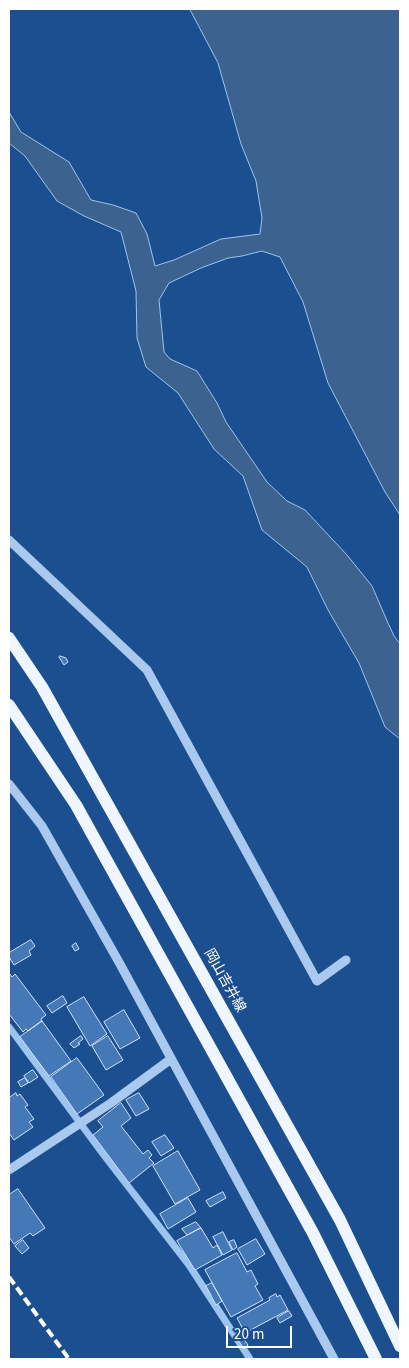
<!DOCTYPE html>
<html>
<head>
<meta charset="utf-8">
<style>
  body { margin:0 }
  #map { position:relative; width:409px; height:1368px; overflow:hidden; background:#1b4f8f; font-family:"Source Sans 3",sans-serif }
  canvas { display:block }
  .frame { position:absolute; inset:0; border:10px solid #fff; pointer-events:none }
  .scale { position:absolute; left:226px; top:1326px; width:66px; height:22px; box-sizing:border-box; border:2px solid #fff; border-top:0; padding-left:6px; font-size:15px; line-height:18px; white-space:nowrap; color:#fff; -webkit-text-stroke:4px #1b4f8f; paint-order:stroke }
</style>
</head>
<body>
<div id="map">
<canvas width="409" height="1368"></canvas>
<div class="frame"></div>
<div class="scale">20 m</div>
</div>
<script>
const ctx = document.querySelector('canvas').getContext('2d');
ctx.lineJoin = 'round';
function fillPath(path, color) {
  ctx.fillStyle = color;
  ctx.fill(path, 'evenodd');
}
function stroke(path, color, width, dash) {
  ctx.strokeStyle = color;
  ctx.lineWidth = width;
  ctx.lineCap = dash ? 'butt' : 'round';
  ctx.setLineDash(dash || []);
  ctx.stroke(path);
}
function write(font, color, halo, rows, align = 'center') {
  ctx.font = font + ' "Source Sans 3","Noto Sans JP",sans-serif';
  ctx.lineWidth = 5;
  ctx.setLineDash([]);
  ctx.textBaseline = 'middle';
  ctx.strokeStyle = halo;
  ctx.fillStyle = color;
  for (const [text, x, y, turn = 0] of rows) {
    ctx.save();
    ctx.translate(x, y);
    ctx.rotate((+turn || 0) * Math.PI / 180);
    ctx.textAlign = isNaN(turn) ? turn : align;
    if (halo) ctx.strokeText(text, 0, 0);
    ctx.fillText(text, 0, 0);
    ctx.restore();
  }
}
const water = new Path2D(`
  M190,9H400V515L385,492L328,383L303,302L280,257L262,251L242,256L228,258L201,268L169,283L159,300L164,352L170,359L197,371L217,403L226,422L267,482L287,501L305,510L347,555L372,586L388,623L394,636L400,644V739L385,727L359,663L328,610L307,567L262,530L243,476L214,449L178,393L146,367L137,338L136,291L121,232L84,216L57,201L25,156L9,143V112L21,132L69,162L91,200L113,205L136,213L147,234L155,266L174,260L221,239L260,234L262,218L256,181L241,144L218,63Z`);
const stream = new Path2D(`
  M9,1027L103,1154L189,1265L250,1359`);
const building = new Path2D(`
  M60,656L66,658L68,662L64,665L59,657Z
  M31,940L35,946L29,951L31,955L14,965L9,957V953Z
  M76,943L79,949L75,951L72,946Z
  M9,973L12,977L15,974L46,1015L41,1019L42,1021L28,1031L26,1029L23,1032L9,1014Z
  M63,996L67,1003L52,1013L47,1006Z
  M84,997L107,1034L90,1046L67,1007Z
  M124,1010L140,1038L120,1049L104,1022Z
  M42,1021L71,1061L49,1076L20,1037Z
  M81,1036L83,1039L78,1043L80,1044L74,1048L70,1044Z
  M108,1036L123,1060L106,1070L92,1046Z
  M77,1058L104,1095L77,1114L51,1077Z
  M33,1070L38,1077L29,1083L24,1076Z
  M25,1078L28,1083L21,1087L18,1082Z
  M16,1093L17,1096L20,1094L28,1105L25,1107L34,1119L29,1122L33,1127L14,1140L9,1133V1098Z
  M139,1093L149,1109L136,1116L126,1100Z
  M121,1103L131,1118L121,1126L143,1154L148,1150L152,1155L149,1158L154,1163L129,1183L93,1135L103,1127L98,1121Z
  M165,1135L174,1148L161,1156L152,1142Z
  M178,1151L200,1190L175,1204L153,1166Z
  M18,1189L45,1228L33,1236L30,1233L14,1244L9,1237V1195Z
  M223,1192L226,1198L210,1207L206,1201Z
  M188,1198L196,1212L168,1229L160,1214Z
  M196,1222L201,1228L187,1235L182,1229Z
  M201,1228L213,1248L217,1245L222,1255L195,1270L177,1241Z
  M223,1232L232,1250L223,1255L213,1237Z
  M256,1239L265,1254L247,1265L238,1249Z
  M23,1240L29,1248L22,1254L15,1246Z
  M234,1240L237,1247L233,1250L229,1242Z
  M237,1253L247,1272L251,1270L258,1284L255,1286L263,1300L231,1317L205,1270Z
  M212,1283L222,1301L216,1305L206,1286Z
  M276,1294L277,1297L280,1295L288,1310L245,1333L237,1318L270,1300L269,1298Z
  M289,1311L292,1316L280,1323L277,1318Z
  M239,1332L248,1345L244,1349L235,1335Z`);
const minor = new Path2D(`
  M9,540L147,670L317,981L346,960
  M9,784L42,826L120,964L334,1359
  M9,1170L111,1103L171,1059`);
const major = new Path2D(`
  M9,638L42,687L340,1220L400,1346
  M9,705L76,805L313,1233L376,1359`);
const rail = new Path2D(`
  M9,1277L69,1359`);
const streetNames = [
  ["岡山吉井線",224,981,61]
];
fillPath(water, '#3c6290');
stroke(water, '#9cc4f0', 1);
stroke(stream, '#9cc4f0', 7);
fillPath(building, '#4478b7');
stroke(building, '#cfe3fa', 1);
stroke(minor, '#a9c9ee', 9);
stroke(major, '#f0f6ff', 12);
stroke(rail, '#fff', 4, [9, 4]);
write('14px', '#fff', '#1b4f8f', streetNames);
</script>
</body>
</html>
